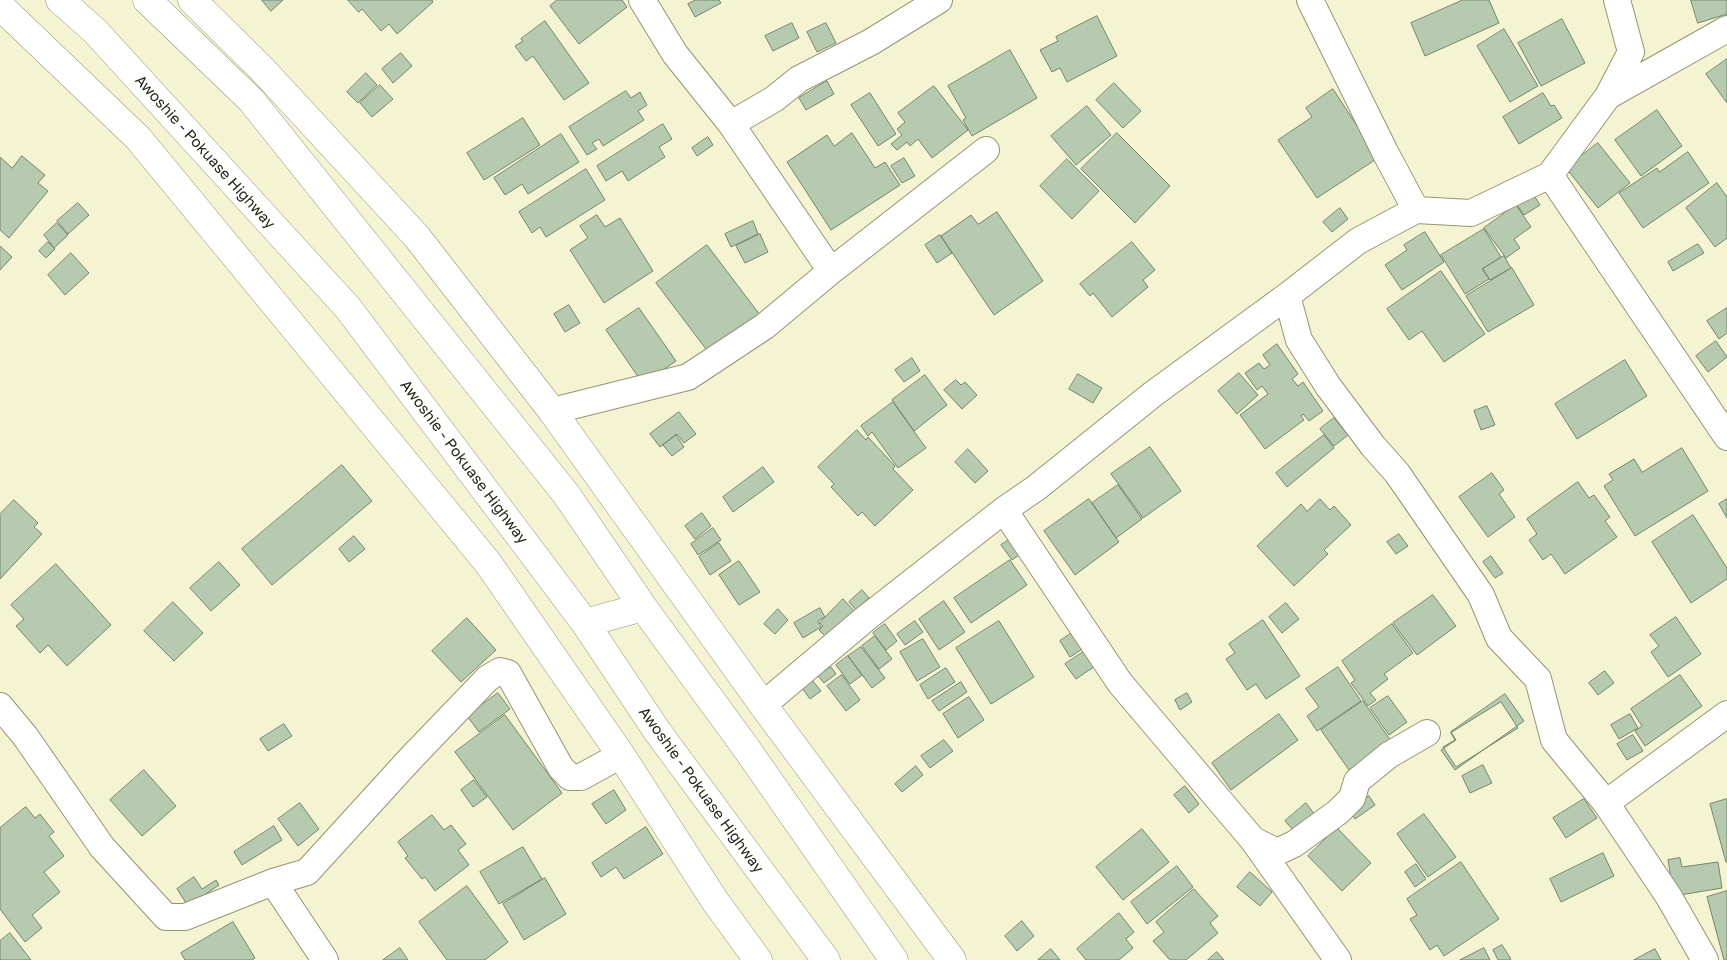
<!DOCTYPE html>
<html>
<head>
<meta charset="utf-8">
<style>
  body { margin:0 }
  canvas { display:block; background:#f5f4d2 }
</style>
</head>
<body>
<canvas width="1727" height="960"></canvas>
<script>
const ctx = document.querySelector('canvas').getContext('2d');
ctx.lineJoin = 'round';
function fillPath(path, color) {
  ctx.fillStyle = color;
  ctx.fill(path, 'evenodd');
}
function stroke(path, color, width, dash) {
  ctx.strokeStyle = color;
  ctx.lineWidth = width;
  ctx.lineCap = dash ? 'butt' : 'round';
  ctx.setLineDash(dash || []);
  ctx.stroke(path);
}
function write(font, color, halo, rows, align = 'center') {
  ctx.font = font + ' "Golos Text",sans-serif';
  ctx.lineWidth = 5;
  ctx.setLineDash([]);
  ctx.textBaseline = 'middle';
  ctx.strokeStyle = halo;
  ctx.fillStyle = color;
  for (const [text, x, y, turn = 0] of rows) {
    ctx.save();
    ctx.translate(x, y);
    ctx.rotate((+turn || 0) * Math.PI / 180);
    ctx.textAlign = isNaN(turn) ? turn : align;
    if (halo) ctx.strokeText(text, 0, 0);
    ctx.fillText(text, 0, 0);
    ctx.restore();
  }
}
const building = new Path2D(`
  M262,0H283L271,11Z
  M348,0H432L433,2L397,34L389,24L381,31L362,9L359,12Z
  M557,0H622L627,7L579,44L550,6Z
  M696,0H719L721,3L695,17L688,4Z
  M1463,0H1489L1499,23L1425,56L1411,23Z
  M1691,0H1727V14L1698,23Z
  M1097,16L1117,56L1067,82L1060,68L1052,72L1040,50L1058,41L1056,37Z
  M1562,19L1585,63L1541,86L1518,43Z
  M545,21L589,83L564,100L533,56L526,61L515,46L523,41L521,39Z
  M792,23L799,38L773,51L765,36Z
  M826,23L836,43L817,52L807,32Z
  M1504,29L1538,86L1510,102L1477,46Z
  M1010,50L1037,98L972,136L963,120L966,118L948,86Z
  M401,53L412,66L393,83L382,69Z
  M1727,59V103L1706,74Z
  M366,73L377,85L358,103L347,92Z
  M827,81L834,94L806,110L799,98Z
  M1114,83L1141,111L1123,128L1096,100Z
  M380,85L393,99L372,117L360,103Z
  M934,86L968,130L932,158L918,139L910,146L907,142L897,150L891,144L902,135L897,129L905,122L898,113Z
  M1333,89L1378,158L1317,198L1278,140L1312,117L1306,108Z
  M626,91L631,98L640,92L647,105L638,111L644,120L603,146L599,139L592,143L597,149L587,155L569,127Z
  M870,93L896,134L878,146L851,105Z
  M1543,93L1551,106L1554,105L1562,118L1519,144L1503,117Z
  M1087,106L1111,135L1076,165L1051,136Z
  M1657,110L1682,146L1641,176L1615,140Z
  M523,118L540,145L484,180L467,153Z
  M663,124L672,139L659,147L665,157L628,181L622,171L606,181L597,166Z
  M852,133L875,168L885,162L900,185L831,230L787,162L827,135L834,146Z
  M1117,133L1170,186L1135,223L1081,169Z
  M561,134L579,162L528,194L522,184L505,195L494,178Z
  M708,137L713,145L697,156L692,148Z
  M1598,143L1630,183L1598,208L1566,168Z
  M1688,152L1709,183L1643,228L1619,193L1657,168L1659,172Z
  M22,156L45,175L38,183L48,191L9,238L0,230V157L12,168Z
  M904,158L915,176L902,183L891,166Z
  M1067,159L1099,191L1072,219L1040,186Z
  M586,169L605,200L546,237L540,227L532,233L519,212Z
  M1717,183L1727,197V238L1715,247L1686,208Z
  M1533,194L1540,205L1524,215L1517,205Z
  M78,203L89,215L68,234L57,221Z
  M1516,205L1531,227L1514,239L1520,248L1506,258L1484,228Z
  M1340,208L1348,219L1332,232L1323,222Z
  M997,212L1043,281L994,315L941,236L971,215L978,224Z
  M597,215L605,227L620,218L653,271L604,303L570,250L588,238L580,226Z
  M753,221L758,234L731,247L725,234Z
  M57,223L68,235L54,248L44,235Z
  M1484,229L1501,257L1482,269L1489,279L1465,294L1441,255Z
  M1425,232L1444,262L1402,290L1385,265L1407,250L1404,245Z
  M760,234L768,252L745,263L736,246Z
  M940,235L952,253L937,263L925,245Z
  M48,242L55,249L46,258L39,251Z
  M1132,242L1155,270L1143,280L1148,287L1112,317L1093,293L1090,296L1080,284Z
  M1698,244L1704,253L1673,271L1668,262Z
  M707,245L760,315L709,353L656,283Z
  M0,246L12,257L0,270Z
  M71,253L89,273L65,295L48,275Z
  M1504,256L1511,268L1490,280L1483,269Z
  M1512,268L1534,305L1488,332L1466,296Z
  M1441,271L1485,334L1444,362L1422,331L1409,340L1387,309Z
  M569,305L580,323L565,332L554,314Z
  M639,308L676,361L643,384L606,330Z
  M1727,308V333L1719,339L1707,321Z
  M1716,341L1727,357L1708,372L1696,356Z
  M1277,344L1298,374L1292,379L1298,386L1303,382L1323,411L1309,421L1303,414L1301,416L1304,420L1265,449L1240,415L1268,394L1262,386L1257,390L1245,373L1259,363L1264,369L1270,365L1263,355Z
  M912,358L920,371L904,382L895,370Z
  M1625,360L1647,396L1577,439L1555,404Z
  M1239,373L1258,395L1237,414L1218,391Z
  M1078,374L1102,388L1093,403L1069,389Z
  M925,375L947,405L914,431L892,400Z
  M956,380L961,385L965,382L977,395L962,409L944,390Z
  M893,402L926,448L898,468L872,432L868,436L861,426Z
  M1487,406L1495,425L1481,430L1474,411Z
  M679,412L696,434L684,443L677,434L660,447L650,434Z
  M1334,418L1348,435L1334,446L1320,429Z
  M857,430L866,440L868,437L895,466L893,469L913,490L875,526L862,512L858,516L831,487L834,484L818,467Z
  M676,435L684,447L672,456L663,445Z
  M1324,435L1334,448L1287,487L1276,473Z
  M1150,447L1181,491L1143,518L1111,474Z
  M1682,448L1708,491L1635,536L1604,486L1613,480L1609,474L1634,459L1642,472Z
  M968,449L988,471L975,483L955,462Z
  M342,465L372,501L272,585L242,549Z
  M763,467L774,482L733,512L723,497Z
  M1492,473L1504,490L1499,494L1515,517L1488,537L1459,497Z
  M1578,482L1589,498L1594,495L1610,517L1605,521L1617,537L1565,574L1551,554L1543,560L1529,540L1537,534L1527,519Z
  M1118,485L1142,519L1116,538L1092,503Z
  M1089,499L1119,542L1075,575L1044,531Z
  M1320,499L1330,510L1334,506L1351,525L1324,550L1328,554L1294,586L1257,546L1301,504L1307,511Z
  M1727,499V518L1719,504Z
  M14,500L38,523L34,527L42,534L0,579V514Z
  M702,513L711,526L695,539L685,526Z
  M1693,515L1727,568V579L1691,603L1652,542Z
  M713,528L721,540L698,555L691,544Z
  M1399,534L1408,546L1396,554L1387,542Z
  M354,536L365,549L349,562L339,549Z
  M1012,538L1022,553L1012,560L1001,545Z
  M719,543L731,561L710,575L699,557Z
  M1491,556L1503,573L1495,578L1483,562Z
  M1010,560L1027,585L971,623L954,598Z
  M739,561L760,592L739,605L719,575Z
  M219,562L240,585L211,611L190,588Z
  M56,564L111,625L67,666L48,645L40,653L16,626L24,619L11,605Z
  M862,590L869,598L856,610L849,602Z
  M1433,595L1456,626L1417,655L1393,623Z
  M843,599L854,611L827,638L819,630L823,626L820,623Z
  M944,601L965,632L939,650L919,619Z
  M173,602L203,633L174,661L144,631Z
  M1286,603L1299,619L1282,633L1269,617Z
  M820,608L825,617L818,621L821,627L803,638L794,623Z
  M778,609L788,620L775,634L764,624Z
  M1676,617L1701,654L1668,677L1651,652L1659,646L1650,635Z
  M467,618L496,650L461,682L432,651Z
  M1263,620L1300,676L1266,699L1256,684L1247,690L1226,659L1235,653L1229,644Z
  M915,621L923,632L905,645L897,634Z
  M999,621L1034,677L991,704L956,648Z
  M885,624L897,641L886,650L873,633Z
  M1392,624L1413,653L1384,674L1388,679L1370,693L1376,700L1368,706L1351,683L1355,680L1342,661Z
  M1076,630L1087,646L1070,657L1060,641Z
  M875,636L892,659L879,669L862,646Z
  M923,639L940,667L917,681L900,652Z
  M861,647L885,678L872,688L848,656Z
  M1088,649L1098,664L1076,679L1065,664Z
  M848,656L862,675L850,684L836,665Z
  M831,667L836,674L824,683L818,676Z
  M1338,667L1361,701L1317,731L1307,716L1319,707L1306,689Z
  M946,668L955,682L928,699L920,685Z
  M1605,671L1614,683L1598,695L1589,683Z
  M842,675L860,700L846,711L827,686Z
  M1680,675L1702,706L1645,746L1635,731L1642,726L1631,709Z
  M812,680L821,691L810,699L802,688Z
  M961,682L967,692L939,711L932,701Z
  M498,693L510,709L479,732L467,716Z
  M1187,693L1192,702L1180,710L1175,700Z
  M1505,694L1524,721L1455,770L1441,750L1456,740L1451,732Z
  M1388,696L1407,722L1389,735L1370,708Z
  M969,697L984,720L958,738L943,714Z
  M1363,701L1391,741L1349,770L1321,730Z
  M1501,702L1518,728L1456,767L1443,747L1455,740L1451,733Z
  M1279,714L1298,740L1231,790L1212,763Z
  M1630,714L1638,728L1619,739L1611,725Z
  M505,715L562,793L513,830L455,752Z
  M284,724L292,736L268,751L260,739Z
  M1633,735L1643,751L1627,760L1617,744Z
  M944,740L953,751L930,768L921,756Z
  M1483,765L1492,783L1470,793L1462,776Z
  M916,766L923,775L902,792L895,784Z
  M144,770L176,806L142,836L110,800Z
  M474,780L487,797L473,807L461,790Z
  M1185,786L1199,804L1189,813L1174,795Z
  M614,790L626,810L606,824L592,804Z
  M1369,796L1375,805L1355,819L1349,810Z
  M1584,799L1597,818L1566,838L1553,818Z
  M1727,799V862H1726L1710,804Z
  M300,803L319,829L298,846L278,819Z
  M1306,803L1315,815L1295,832L1285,821Z
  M26,807L35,818L40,814L54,832L49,836L64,856L44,872L60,892L32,915L42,928L25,942L0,909V828Z
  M1424,814L1456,857L1428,877L1397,834Z
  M432,815L444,830L451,825L466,844L458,850L469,865L435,891L425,877L422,879L405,858L408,856L398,842Z
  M274,826L282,840L242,865L234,852Z
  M646,827L663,854L624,879L616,867L601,877L592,863Z
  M1337,828L1371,863L1342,891L1308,856Z
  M1142,829L1169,862L1123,900L1096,867Z
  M523,847L542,879L499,904L480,872Z
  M1603,853L1614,876L1561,902L1550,879Z
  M1680,858L1682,867L1718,862L1722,888L1674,896L1668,860Z
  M1461,862L1499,919L1444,956L1437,945L1430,950L1410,919L1417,915L1407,899Z
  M1416,864L1426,879L1415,887L1405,872Z
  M1177,866L1193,887L1147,924L1131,902Z
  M1250,872L1272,892L1260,906L1237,887Z
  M194,877L202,889L216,880L219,885L188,906L177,889Z
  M545,878L566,914L524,940L503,904Z
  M467,886L508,942L485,960H447L419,922Z
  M1194,889L1218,916L1210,923L1218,933L1186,960H1170L1153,941L1164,932L1156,922Z
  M1727,891V960H1724L1707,897Z
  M1119,913L1134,932L1126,939L1133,948L1119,960H1086L1077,949Z
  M1022,921L1034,936L1017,951L1005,936Z
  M233,922L255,958L252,960H185L181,953Z
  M10,933L31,960H0V941Z
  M1502,945L1511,959L1509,960H1498L1493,950Z
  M400,948L408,960H383Z
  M1484,948L1490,960H1460Z
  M1051,949L1060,960H1038Z
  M1655,949L1661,960H1634Z
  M1217,952L1224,960H1208Z`);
const street = new Path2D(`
  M642,0L675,54L731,124L831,271
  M1310,0L1385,152L1416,210
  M1608,96L1727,29
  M731,124L774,99L799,79L871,42L939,0
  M1550,175L1727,437
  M1287,296L1299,340L1328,386L1373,446L1397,473L1481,595L1499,638L1538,679L1554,740L1606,803L1669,897L1705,960
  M552,411L688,377L765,326L831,271L986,150
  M1004,510L1120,683L1253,840L1338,960
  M763,705L865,619L1004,510L1036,488L1153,394L1287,296L1358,241L1416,210L1471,213L1550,175L1608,96L1631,52L1617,0
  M0,706L25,736L102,847L166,917H185L273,882L307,872L412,757L488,678L500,671L508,673L561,768L570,777H581L621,755
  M1606,803L1727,714
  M1253,840L1277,852L1294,844L1338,812L1352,798L1357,781L1389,755L1427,733
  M273,882L325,960`);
const secondary = new Path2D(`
  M192,0L262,69L417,237L552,411L763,705L952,960
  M0,6L138,138L488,563L621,755L715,901L758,960`);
const primary = new Path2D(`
  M60,0L95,31L348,308L585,623L657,731L826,960
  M147,0L251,100L566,494L643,607L744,745L894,960
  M585,623L643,607`);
const streetNames = [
  ["Awoshie - Pokuase Highway",205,152,48],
  ["Awoshie - Pokuase Highway",464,462,53],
  ["Awoshie - Pokuase Highway",701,790,54]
];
fillPath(building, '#b5caae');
stroke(building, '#73866d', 1);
stroke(street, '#969475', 28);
stroke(secondary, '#969475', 29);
stroke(primary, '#969475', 29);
stroke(street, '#fff', 26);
stroke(secondary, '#fff', 28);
stroke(primary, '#fff', 28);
write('15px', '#262619', '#fff', streetNames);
</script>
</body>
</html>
